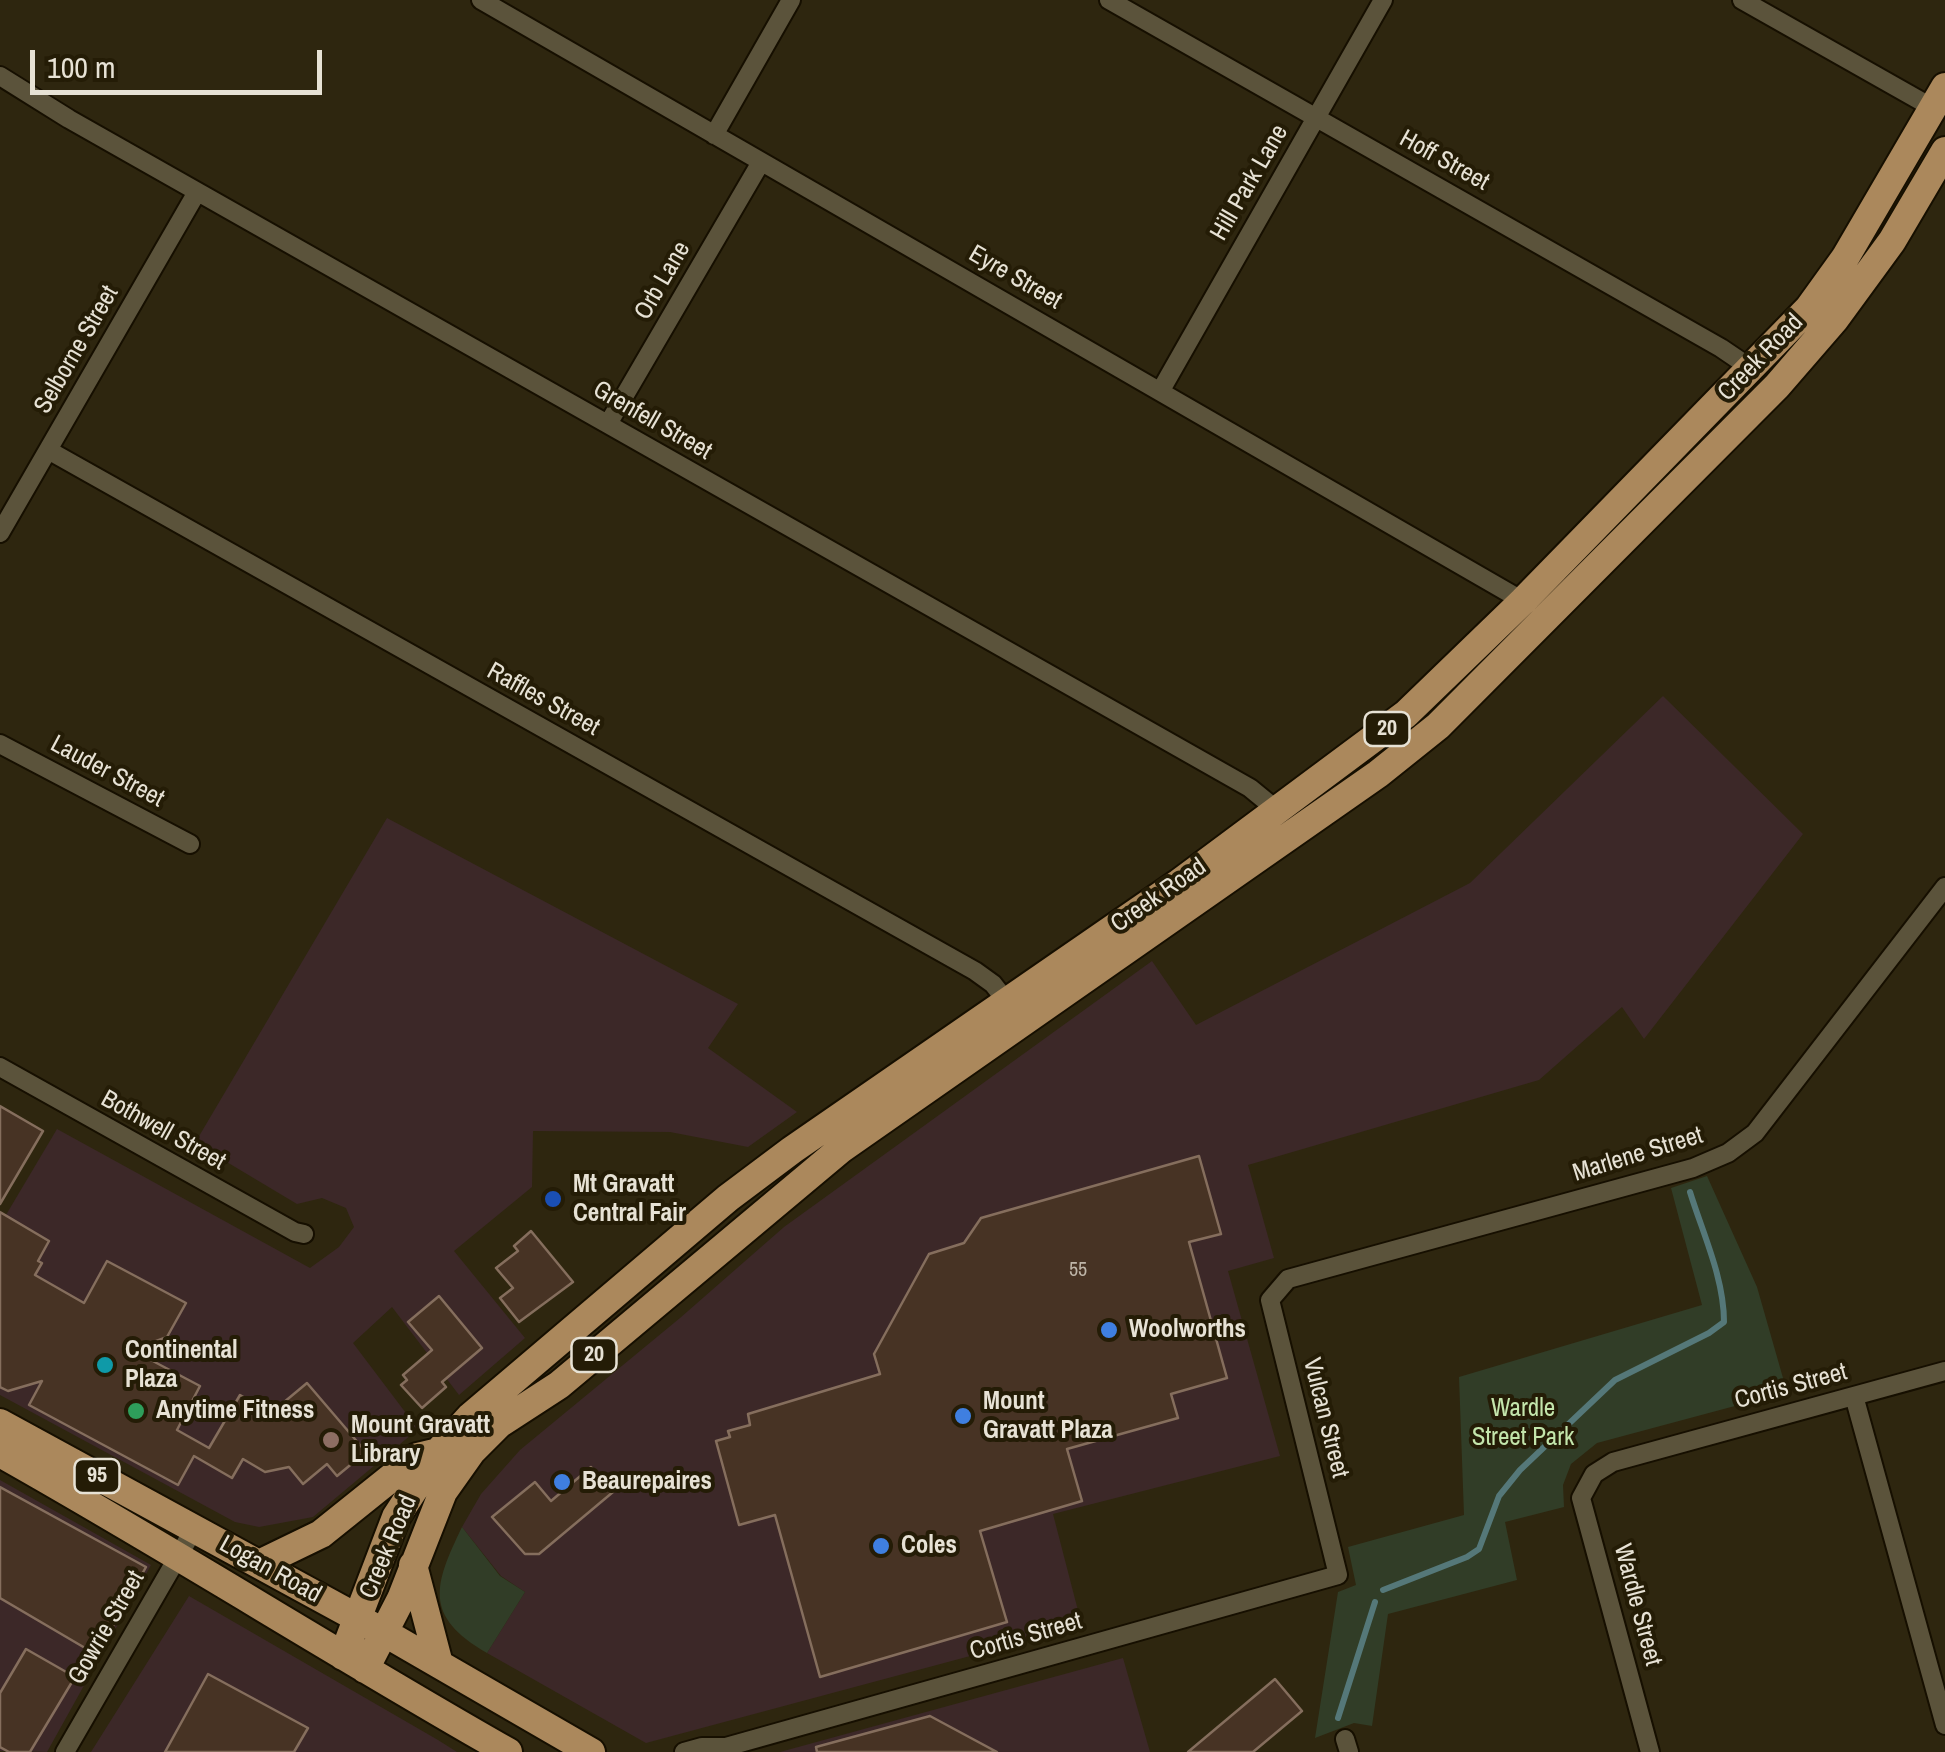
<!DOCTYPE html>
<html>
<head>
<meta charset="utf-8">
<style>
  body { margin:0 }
  #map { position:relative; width:1945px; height:1752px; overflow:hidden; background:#2e260f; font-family:"Archivo Narrow",sans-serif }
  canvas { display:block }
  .scale { position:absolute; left:30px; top:50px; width:292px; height:45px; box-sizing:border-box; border:5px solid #e7e2d5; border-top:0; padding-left:12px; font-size:30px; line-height:35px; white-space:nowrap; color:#e7e2d5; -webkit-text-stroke:8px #241c06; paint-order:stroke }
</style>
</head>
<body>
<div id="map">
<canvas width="1945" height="1752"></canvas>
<div class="scale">100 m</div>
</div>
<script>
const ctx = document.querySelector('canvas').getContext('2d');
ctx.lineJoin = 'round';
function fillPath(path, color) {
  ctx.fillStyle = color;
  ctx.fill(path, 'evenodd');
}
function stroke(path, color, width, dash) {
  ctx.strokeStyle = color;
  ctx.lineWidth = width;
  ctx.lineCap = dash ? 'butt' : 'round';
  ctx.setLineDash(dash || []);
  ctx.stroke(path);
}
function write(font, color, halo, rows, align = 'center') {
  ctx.font = font + ' "Archivo Narrow",sans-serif';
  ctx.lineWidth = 8;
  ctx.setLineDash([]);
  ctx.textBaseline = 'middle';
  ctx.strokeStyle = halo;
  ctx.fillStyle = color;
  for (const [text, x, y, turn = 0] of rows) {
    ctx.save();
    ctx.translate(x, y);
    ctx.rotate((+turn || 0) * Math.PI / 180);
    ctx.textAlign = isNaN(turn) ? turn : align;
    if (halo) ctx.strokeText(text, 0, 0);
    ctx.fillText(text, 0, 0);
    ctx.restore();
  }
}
const commercial = new Path2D(`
  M1663,696L1803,834L1644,1039L1622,1007L1539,1080L1248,1165L1274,1258L1228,1271L1280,1456L1053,1514L1082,1626L646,1743L487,1653L525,1592L501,1576L462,1527L481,1494L520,1450L680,1318L784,1227L1152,961L1196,1025L1470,883Z
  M387,818L738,1004L708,1048L797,1112L748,1147L670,1132L533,1131L532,1187L454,1251L525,1338L459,1395L392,1307L353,1343L418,1429L313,1517L259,1527L235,1522L0,1395V1225L57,1129L310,1268L339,1247L354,1227L346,1208L322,1198L297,1204L195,1143Z
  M0,1480L151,1565L47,1752L0,1751Z
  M189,1596L438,1740L457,1752H91Z
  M1123,1658L1150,1752H780Z`);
const green = new Path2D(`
  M1707,1176L1757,1287L1787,1392L1597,1443L1571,1464L1563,1485L1564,1507L1505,1522L1517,1580L1388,1614L1372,1726L1354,1723L1315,1738L1338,1592L1356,1585L1348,1547L1464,1515L1459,1377L1702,1305L1671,1188Z
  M462,1527L500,1576L525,1592L487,1653C423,1616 434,1585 462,1527Z`);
const stream = new Path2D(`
  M1383,1590L1467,1557L1479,1549L1499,1496L1520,1470L1615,1380L1709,1333L1724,1322C1724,1278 1703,1234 1690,1192
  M1338,1718L1375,1602`);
const building = new Path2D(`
  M0,1106L43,1131L0,1204Z
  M1199,1156L1221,1234L1189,1242L1227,1378L1171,1394L1178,1418L1067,1449L1082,1501L980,1531L1007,1622L820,1677L775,1515L739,1525L716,1441L730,1437L728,1431L750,1425L748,1414L880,1374L874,1354L929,1254L964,1243L981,1218Z
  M0,1212L49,1241L38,1261L42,1263L35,1275L84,1303L107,1261L186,1303L167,1337L132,1350L200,1386L177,1430L209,1448L240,1395L271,1413L307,1383L366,1452L337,1476L327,1464L303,1484L289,1467L265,1472L243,1459L232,1478L194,1456L178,1485L29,1405L42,1381L8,1391L0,1387Z
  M531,1231L573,1282L519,1322L500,1298L513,1288L496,1268L518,1251L514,1246Z
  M439,1296L482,1348L442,1382L446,1387L422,1408L401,1385L407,1380L403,1375L432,1350L408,1322Z
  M591,1467L613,1492L539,1554H525L492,1517L535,1482L551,1501Z
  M0,1487L146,1567L97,1655L0,1598Z
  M26,1649L75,1677L30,1752H9L0,1747V1693Z
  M208,1674L308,1728L294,1752H165Z
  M1275,1679L1302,1711L1253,1752H1188Z
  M930,1716L997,1752H817L816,1747Z`);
const minor = new Path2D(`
  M481,0L1523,601
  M1109,0L1721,348L1752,369
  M1742,0L1933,108L1943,106
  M0,76L69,119L1250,788L1278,811
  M714,135L791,0
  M1161,390L1383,0
  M608,424L761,162
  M48,450L975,971L993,984L1007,1002
  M0,533L197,192
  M0,744L190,844
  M0,1067L295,1232L304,1234
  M1854,1396L1945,1725
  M1345,1739L1349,1752
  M65,1752L194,1529
  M684,1752L702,1747H726L1338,1575L1270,1300L1288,1279L1693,1168L1728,1153L1755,1133L1945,887
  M1650,1752L1581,1498L1594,1474L1613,1462L1945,1371`);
const primary = new Path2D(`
  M0,1423L385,1633L591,1752
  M0,1453C171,1549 337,1655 508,1752
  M259,1564L321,1534L417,1457L438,1452
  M413,1565L439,1664
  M343,1656L396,1517L439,1451L470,1417L728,1198L792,1150L1179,883L1406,714L1523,601L1809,308L1845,258L1945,87
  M365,1669L401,1599L443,1492L472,1451L499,1424L559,1385L841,1149L1378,774L1438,726L1777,386L1835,319L1892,241L1945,151`);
const markers = [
  [553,1199,10,"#1a4fb4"],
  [1109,1330,10,"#3f7fe0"],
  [105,1365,10,"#0f9aa8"],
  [136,1411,10,"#2e9e5b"],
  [963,1416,10,"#3f7fe0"],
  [331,1440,10,"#8d6e63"],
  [562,1482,10,"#3f7fe0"],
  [881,1546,10,"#3f7fe0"]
];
const numberNames = [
  ["55",1078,1271]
];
const shields = [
  [1387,729,45],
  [594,1355,45],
  [97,1476,45]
];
const shieldNames = [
  ["20",1387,729],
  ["20",594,1355],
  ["95",97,1476]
];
const streetNames = [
  ["Hoff Street",1444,161,29],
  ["Hill Park Lane",1250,183,-60],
  ["Eyre Street",1015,278,30],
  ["Orb Lane",663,281,-60],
  ["Selborne Street",77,350,-60],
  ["Creek Road",1761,358,-46],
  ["Grenfell Street",652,421,30],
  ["Raffles Street",543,700,29],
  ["Lauder Street",107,772,28],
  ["Creek Road",1159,896,-35],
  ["Bothwell Street",163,1131,29],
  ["Marlene Street",1638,1155,-17],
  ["Cortis Street",1791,1387,-15],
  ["Vulcan Street",1325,1418,76],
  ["Creek Road",389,1547,-67],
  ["Logan Road",270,1570,29],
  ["Wardle Street",1637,1605,75],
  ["Gowrie Street",107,1628,-60],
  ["Cortis Street",1026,1637,-16]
];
const poiNames = [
  ["Mt Gravatt",573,1185],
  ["Central Fair",573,1214],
  ["Woolworths",1129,1330],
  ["Continental",125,1351],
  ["Plaza",125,1380],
  ["Mount",983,1402],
  ["Gravatt Plaza",983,1431],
  ["Anytime Fitness",156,1411],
  ["Mount Gravatt",351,1426],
  ["Library",351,1455],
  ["Beaurepaires",582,1482],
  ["Coles",901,1546]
];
const parkNames = [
  ["Wardle",1523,1409],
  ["Street Park",1523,1438]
];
fillPath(commercial, '#3c2828');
fillPath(green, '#313d27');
stroke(stream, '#557879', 6);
fillPath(building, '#473324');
stroke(building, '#856e5d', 2.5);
stroke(minor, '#160f00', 22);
stroke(primary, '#160f00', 32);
stroke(minor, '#5b533b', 18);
stroke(primary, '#ab885c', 28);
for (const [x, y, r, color] of markers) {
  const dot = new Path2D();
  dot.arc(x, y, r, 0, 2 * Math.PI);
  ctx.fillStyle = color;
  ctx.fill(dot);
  stroke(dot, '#241c06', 4);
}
write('20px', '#bfb6a9', null, numberNames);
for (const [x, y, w] of shields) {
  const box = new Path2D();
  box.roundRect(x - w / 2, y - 17, w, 34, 8);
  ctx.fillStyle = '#241c06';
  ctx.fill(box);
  stroke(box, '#e7e2d5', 2.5);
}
write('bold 22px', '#e7e2d5', null, shieldNames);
write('25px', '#e7e2d5', '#241c06', streetNames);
write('bold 25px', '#e7e2d5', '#241c06', poiNames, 'left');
write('25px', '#c3e5ab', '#241c06', parkNames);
</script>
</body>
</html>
